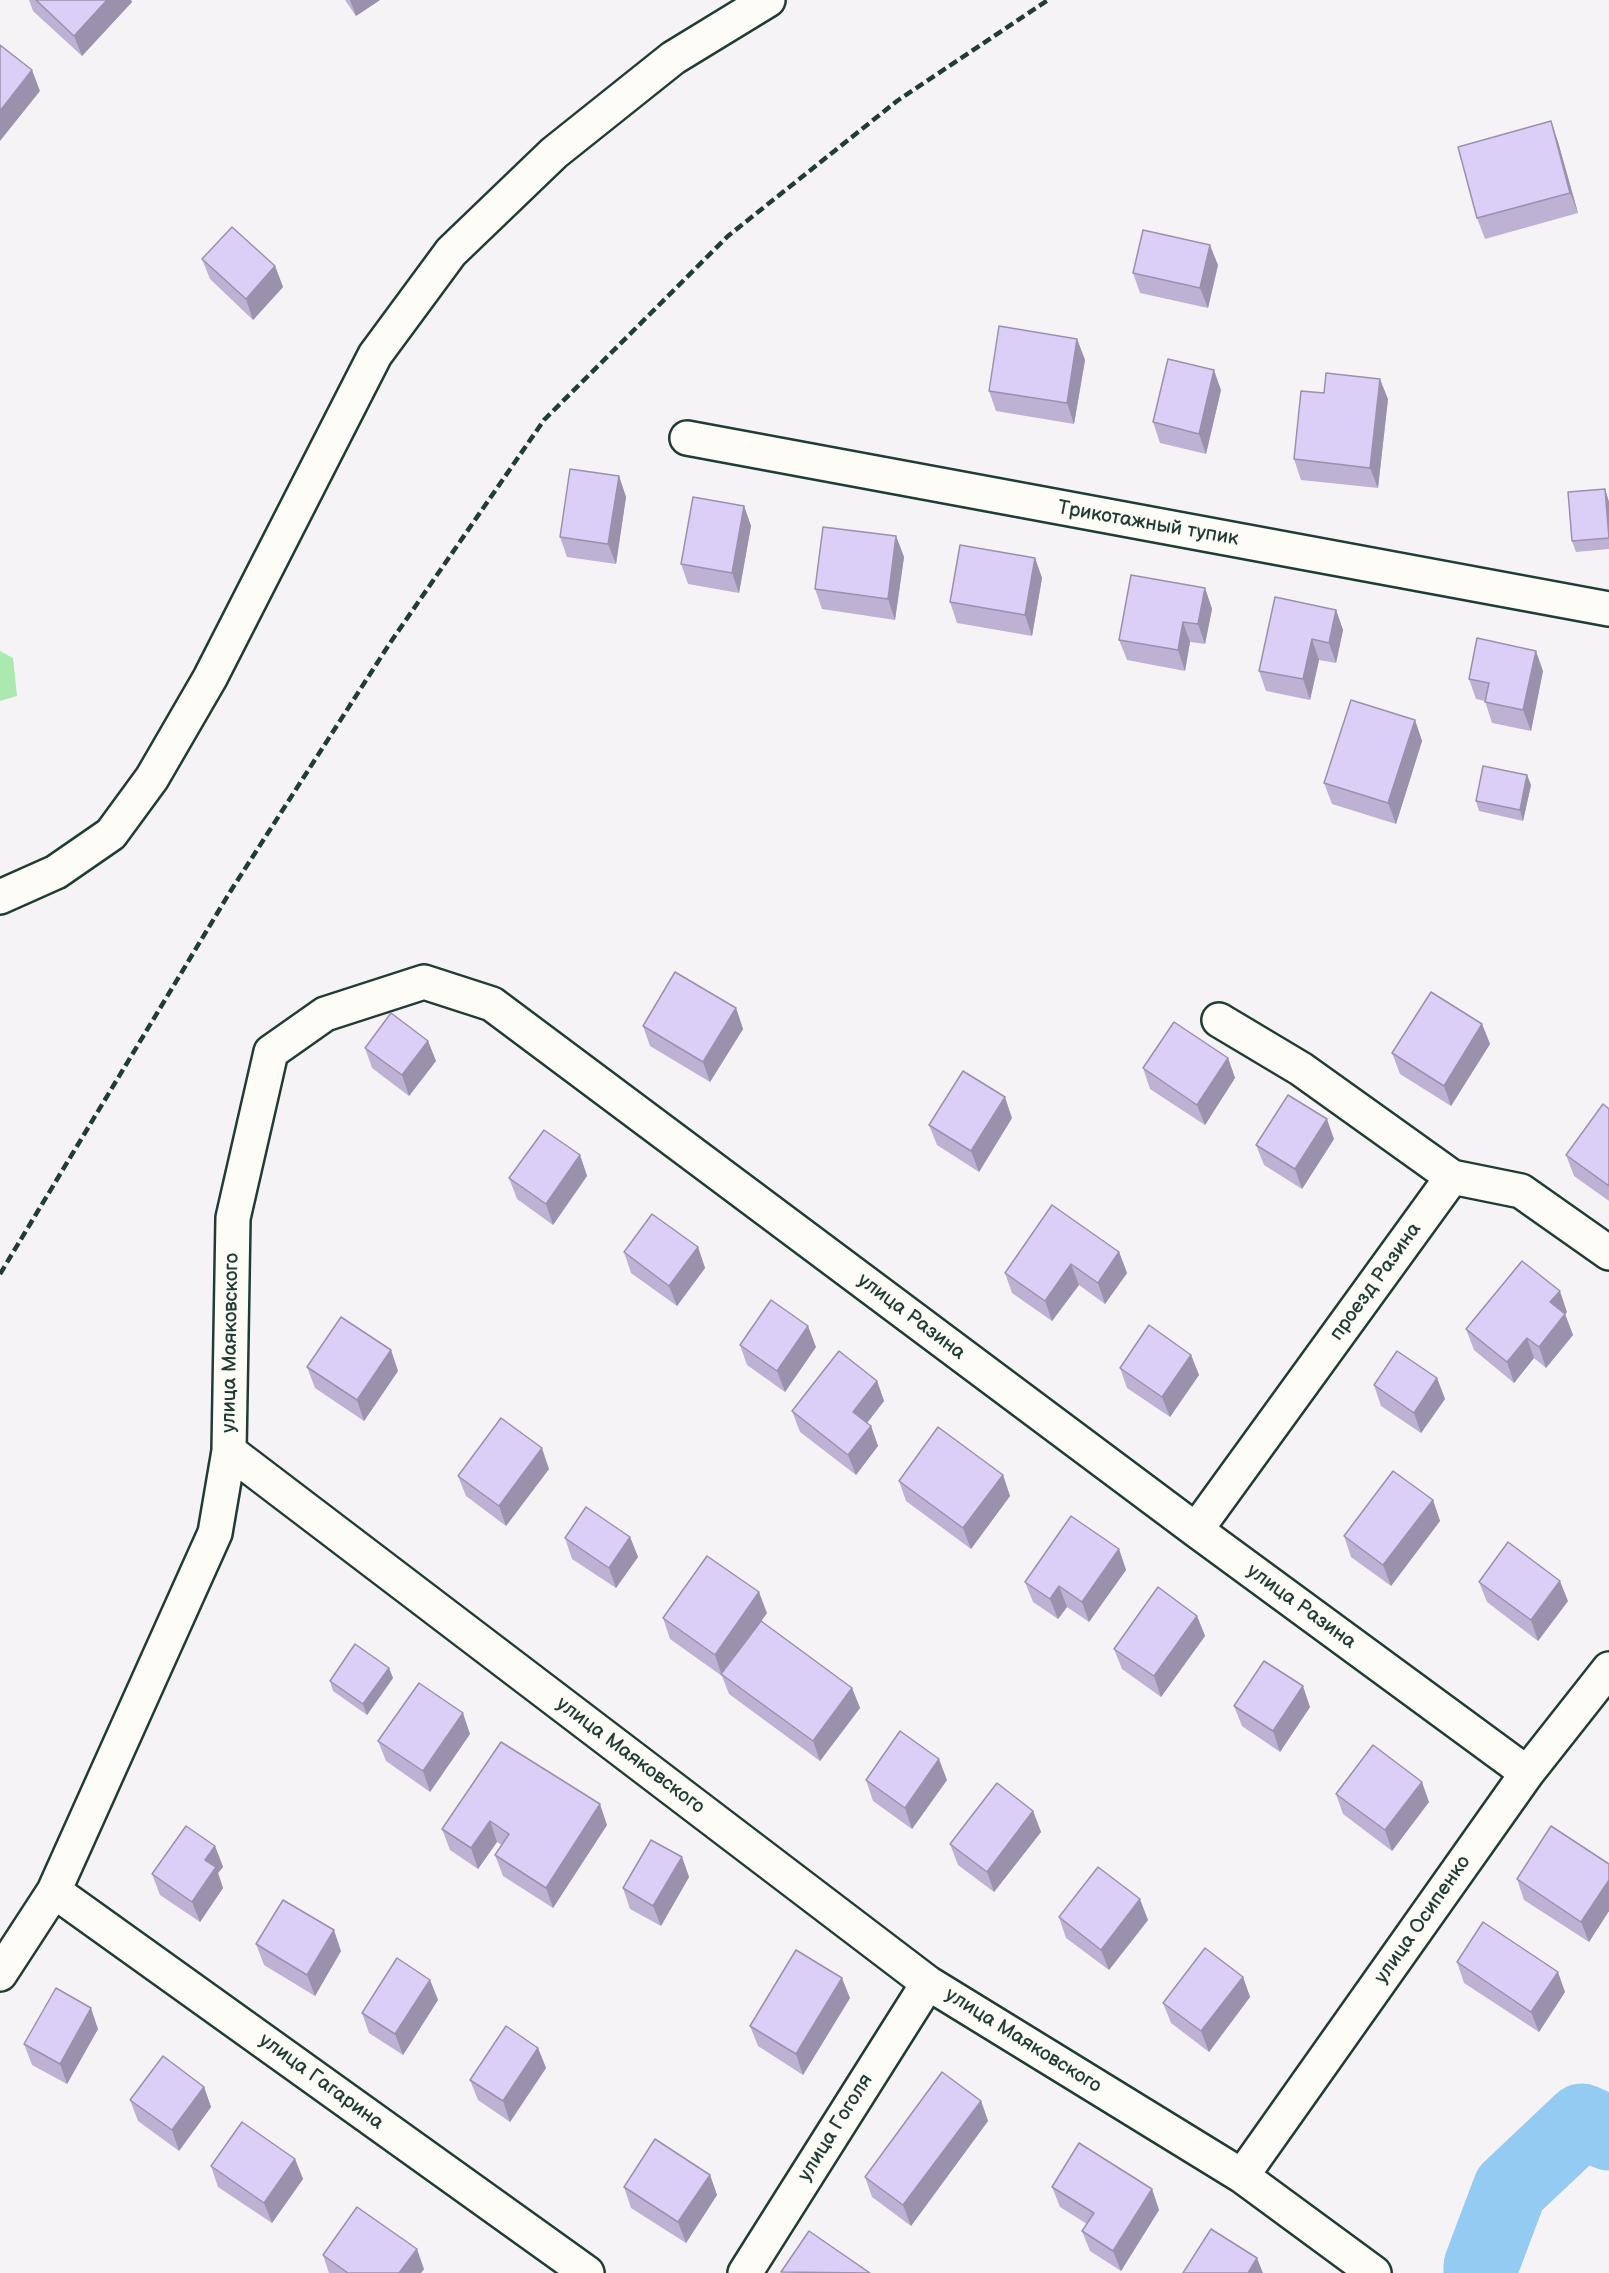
<!DOCTYPE html>
<html>
<head>
<meta charset="utf-8">
<style>
  body { margin:0 }
  canvas { display:block; background:#f6f3f7 }
</style>
</head>
<body>
<canvas width="1609" height="2273"></canvas>
<script>
const ctx = document.querySelector('canvas').getContext('2d');
ctx.lineJoin = 'round';
function fillPath(path, color) {
  ctx.fillStyle = color;
  ctx.fill(path, 'evenodd');
}
function stroke(path, color, width, dash) {
  ctx.strokeStyle = color;
  ctx.lineWidth = width;
  ctx.lineCap = dash ? 'butt' : 'round';
  ctx.setLineDash(dash || []);
  ctx.stroke(path);
}
function write(font, color, halo, rows, align = 'center') {
  ctx.font = font + ' "Balsamiq Sans",sans-serif';
  ctx.lineWidth = 6;
  ctx.setLineDash([]);
  ctx.textBaseline = 'middle';
  ctx.strokeStyle = halo;
  ctx.fillStyle = color;
  for (const [text, x, y, turn = 0] of rows) {
    ctx.save();
    ctx.translate(x, y);
    ctx.rotate((+turn || 0) * Math.PI / 180);
    ctx.textAlign = isNaN(turn) ? turn : align;
    if (halo) ctx.strokeText(text, 0, 0);
    ctx.fillText(text, 0, 0);
    ctx.restore();
  }
}
const green = new Path2D(`
  M0,651L13,658L17,696L0,701Z`);
const river = new Path2D(`
  M1481,2273V2266L1510,2189L1582,2121L1609,2133`);
const minor = new Path2D(`
  M687,438L1609,609
  M0,897L56,872L111,834L152,778L210,678L375,355L451,252L554,153L673,58L768,0
  M1219,1020L1301,1069L1452,1177
  M1196,1530L1452,1177L1521,1191L1609,1253
  M54,1891L587,2273
  M0,1974L54,1891L215,1533L229,1451
  M1242,2176L1527,1773L1609,1669
  M745,2273L928,1983
  M1374,2273L1242,2176L928,1983L229,1451L233,1218L271,1052L325,1014L424,982L492,1004L1196,1530L1527,1773`);
const rail = new Path2D(`
  M0,1274L230,892L390,643L544,420L728,236L897,101L1048,0`);
const wall = new Path2D(`
  M29,0H131L132,2L82,56L33,11Z
  M345,0H380L356,16Z
  M1551,121L1558,142L1578,213L1485,239L1477,218Z
  M202,259L275,266L283,287L253,320L210,279Z
  M1218,265L1208,308L1140,293L1133,273Z
  M1077,339L1085,360L1074,424L996,411L989,391Z
  M1221,390L1206,454L1160,443L1153,422Z
  M1324,393L1388,399L1378,488L1301,480L1294,459Z
  M619,476L626,497L616,564L567,557L560,537Z
  M1605,489L1609,502V549L1576,552L1572,541Z
  M744,506L751,526L739,593L688,584L681,564Z
  M896,536L904,557L895,620L822,609L815,589Z
  M1035,558L1042,578L1032,636L957,623L950,602Z
  M1205,588L1212,609L1205,644L1190,642L1185,671L1127,660L1119,640Z
  M1336,610L1343,630L1336,663L1319,660L1310,700L1266,691L1259,671Z
  M1543,671L1531,731L1492,723L1485,701L1476,699L1469,679Z
  M1415,720L1422,741L1396,824L1332,804L1324,783Z
  M1527,775L1531,785L1523,821L1479,811L1476,801Z
  M736,1008L743,1029L710,1082L650,1046L643,1026Z
  M1482,1024L1490,1044L1451,1106L1400,1074L1392,1053Z
  M428,1041L436,1061L409,1096L372,1068L365,1048Z
  M1228,1058L1235,1078L1205,1125L1150,1089L1143,1068Z
  M1609,1109V1201L1574,1176L1566,1155Z
  M1012,1118L979,1172L937,1145L929,1125Z
  M1334,1139L1302,1189L1264,1165L1256,1145Z
  M580,1155L587,1176L553,1225L517,1199L509,1178Z
  M698,1247L705,1268L677,1306L631,1273L624,1252Z
  M1119,1252L1127,1273L1105,1304L1079,1285L1052,1321L1012,1293L1005,1273Z
  M1567,1312L1565,1314L1573,1335L1546,1368L1534,1358L1514,1383L1474,1350L1466,1329Z
  M740,1345L816,1347L785,1392L747,1365Z
  M391,1350L398,1371L364,1421L315,1388L307,1367Z
  M1191,1355L1199,1375L1170,1417L1127,1388L1120,1368Z
  M1437,1378L1445,1399L1421,1433L1381,1406L1374,1385Z
  M877,1381L884,1401L867,1423L871,1426L878,1446L856,1475L800,1432L792,1411Z
  M549,1469L506,1526L466,1496L458,1476Z
  M1003,1475L1010,1496L971,1549L906,1501L899,1481Z
  M1433,1500L1440,1521L1391,1586L1351,1557L1344,1536Z
  M630,1537L638,1557L616,1588L572,1559L565,1538Z
  M1119,1549L1126,1570L1089,1622L1067,1607L1058,1619L1033,1602L1025,1582Z
  M1479,1582L1568,1601L1538,1641L1487,1602Z
  M767,1613L761,1621L852,1688L860,1708L820,1761L729,1694L722,1676L670,1639L663,1618Z
  M1197,1616L1205,1636L1161,1697L1122,1669L1114,1649Z
  M389,1668L393,1678L367,1715L333,1691L330,1681Z
  M1234,1706L1310,1707L1280,1752L1242,1726Z
  M470,1734L430,1792L386,1761L378,1741Z
  M501,1742L607,1825L553,1908L503,1876L495,1855L502,1845L497,1842L478,1869L450,1850L442,1829Z
  M866,1780H947L912,1829L873,1801Z
  M1336,1794L1429,1802L1392,1851L1343,1814Z
  M1033,1811L1041,1832L994,1892L958,1865L950,1844Z
  M215,1846L223,1867L218,1873L223,1888L200,1922L160,1895L152,1874Z
  M682,1857L689,1877L661,1926L630,1909L623,1888Z
  M1609,1864V1911L1589,1942L1524,1900L1517,1879Z
  M1059,1917L1148,1920L1109,1970L1066,1938Z
  M256,1944L341,1951L315,1996L264,1965Z
  M1457,1962L1565,1992L1539,2032L1464,1983Z
  M1243,1977L1250,1997L1209,2052L1171,2023L1163,2003Z
  M430,1980L438,2000L403,2055L369,2033L362,2013Z
  M850,1998L803,2075L758,2046L750,2026Z
  M98,2029L67,2084L32,2065L24,2044Z
  M538,2048L546,2068L510,2122L478,2100L470,2080Z
  M204,2087L211,2107L179,2151L138,2121L130,2100Z
  M981,2101L988,2121L911,2226L872,2197L865,2177Z
  M295,2159L303,2179L272,2223L218,2187L211,2166Z
  M710,2175L717,2195L686,2243L631,2208L624,2187Z
  M1052,2187L1152,2189L1159,2210L1121,2271L1090,2251L1082,2231L1087,2224L1060,2207Z
  M323,2255L424,2269L421,2273H329Z`);
const shadedWall = new Path2D(`
  M107,0H131L132,2L82,56L74,36Z
  M350,0H380L356,16Z
  M32,70L40,91L0,141V111Z
  M1551,121L1558,142L1578,213L1570,193Z
  M1210,245L1218,265L1208,308L1200,288Z
  M275,266L283,287L253,320L246,299Z
  M1077,339L1085,360L1074,424L1067,403Z
  M1214,370L1221,390L1206,454L1199,434Z
  M1380,379L1388,399L1378,488L1370,468Z
  M619,476L626,497L616,564L608,544Z
  M1605,489L1609,502V536Z
  M744,506L751,526L739,593L732,573Z
  M896,536L904,557L895,620L888,599Z
  M1035,558L1042,578L1032,636L1025,615Z
  M1205,588L1212,609L1205,644L1198,624Z
  M1336,610L1343,630L1336,663L1329,643Z
  M1183,622L1190,642L1185,671L1178,650Z
  M1312,639L1319,660L1310,700L1303,679Z
  M1536,651L1543,671L1531,731L1523,710Z
  M1415,720L1422,741L1396,824L1388,803Z
  M1527,775L1531,785L1523,821L1520,810Z
  M736,1008L743,1029L710,1082L703,1062Z
  M1482,1024L1490,1044L1451,1106L1444,1086Z
  M428,1041L436,1061L409,1096L402,1075Z
  M1228,1058L1235,1078L1205,1125L1197,1105Z
  M1005,1097L1012,1118L979,1172L971,1151Z
  M1327,1119L1334,1139L1302,1189L1295,1169Z
  M580,1155L587,1176L553,1225L546,1204Z
  M698,1247L705,1268L677,1306L669,1286Z
  M1119,1252L1127,1273L1105,1304L1098,1283Z
  M1071,1264L1079,1285L1052,1321L1045,1301Z
  M1560,1291L1567,1312L1565,1314L1573,1335L1546,1368L1539,1347L1550,1302Z
  M808,1326L816,1347L785,1392L777,1371Z
  M1527,1338L1534,1358L1514,1383L1507,1362Z
  M391,1350L398,1371L364,1421L357,1400Z
  M1191,1355L1199,1375L1170,1417L1162,1397Z
  M1437,1378L1445,1399L1421,1433L1414,1413Z
  M877,1381L884,1401L860,1432L853,1412Z
  M871,1426L878,1446L856,1475L848,1455Z
  M542,1448L549,1469L506,1526L499,1506Z
  M1003,1475L1010,1496L971,1549L963,1528Z
  M1433,1500L1440,1521L1391,1586L1383,1565Z
  M630,1537L638,1557L616,1588L609,1568Z
  M1119,1549L1126,1570L1089,1622L1082,1602Z
  M1560,1581L1568,1601L1538,1641L1531,1620Z
  M1059,1586L1067,1607L1058,1619L1050,1599Z
  M759,1592L767,1613L723,1675L721,1674L722,1676L715,1655Z
  M1197,1616L1205,1636L1161,1697L1154,1676Z
  M389,1668L393,1678L367,1715L363,1704Z
  M1303,1686L1310,1707L1280,1752L1273,1731Z
  M852,1688L860,1708L820,1761L813,1741Z
  M463,1713L470,1734L430,1792L423,1771Z
  M939,1759L947,1780L912,1829L905,1808Z
  M1422,1782L1429,1802L1392,1851L1385,1830Z
  M600,1804L607,1825L553,1908L546,1888Z
  M1033,1811L1041,1832L994,1892L987,1872Z
  M490,1821L497,1842L478,1869L471,1848Z
  M215,1846L223,1867L218,1873L223,1888L200,1922L192,1902L205,1860Z
  M682,1857L689,1877L661,1926L653,1906Z
  M1609,1880V1911L1589,1942L1581,1922Z
  M1140,1899L1148,1920L1109,1970L1101,1950Z
  M334,1930L341,1951L315,1996L307,1975Z
  M1558,1972L1565,1992L1539,2032L1531,2012Z
  M1243,1977L1250,1997L1209,2052L1201,2031Z
  M842,1978L850,1998L803,2075L796,2054Z
  M430,1980L438,2000L403,2055L395,2034Z
  M91,2008L98,2029L67,2084L60,2064Z
  M538,2048L546,2068L510,2122L503,2101Z
  M204,2087L211,2107L179,2151L172,2130Z
  M981,2101L988,2121L911,2226L903,2205Z
  M295,2159L303,2179L272,2223L264,2203Z
  M710,2175L717,2195L686,2243L678,2222Z
  M1152,2189L1159,2210L1121,2271L1113,2251Z
  M417,2249L424,2269L421,2273H399Z
  M1257,2258L1263,2273H1248Z`);
const building = new Path2D(`
  M36,0H107L74,36Z
  M0,45L32,70L0,111Z
  M1551,121L1570,193L1477,218L1458,147Z
  M232,227L275,266L246,299L202,259Z
  M1143,230L1210,245L1200,288L1133,273Z
  M999,326L1077,339L1067,403L989,391Z
  M1168,359L1214,370L1199,434L1153,422Z
  M1326,373L1380,379L1370,468L1294,459L1301,391L1324,393Z
  M570,469L619,476L608,544L560,537Z
  M1605,489L1609,538L1572,541L1568,492Z
  M693,497L744,506L732,573L681,564Z
  M823,527L896,536L888,599L815,589Z
  M960,545L1035,558L1025,615L950,602Z
  M1131,575L1205,588L1198,624L1183,622L1178,650L1119,640Z
  M1275,597L1336,610L1329,643L1312,639L1303,679L1259,671Z
  M1477,638L1536,651L1523,710L1485,702L1489,683L1469,679Z
  M1351,700L1415,720L1388,803L1324,783Z
  M1483,766L1527,775L1520,810L1476,801Z
  M675,972L736,1008L703,1062L643,1026Z
  M1431,992L1482,1024L1444,1086L1392,1053Z
  M391,1013L428,1041L402,1075L365,1048Z
  M1174,1022L1228,1058L1197,1105L1143,1068Z
  M963,1071L1005,1097L971,1151L929,1125Z
  M1288,1095L1327,1119L1295,1169L1256,1145Z
  M1603,1104L1609,1109V1186L1566,1155Z
  M544,1130L580,1155L546,1204L509,1178Z
  M1052,1205L1119,1252L1098,1283L1071,1264L1045,1301L1005,1273Z
  M652,1214L698,1247L669,1286L624,1252Z
  M1522,1261L1560,1291L1550,1302L1565,1314L1539,1347L1527,1338L1507,1362L1466,1329Z
  M771,1300L808,1326L777,1371L740,1345Z
  M341,1317L391,1350L357,1400L307,1367Z
  M1149,1325L1191,1355L1162,1397L1120,1368Z
  M839,1351L877,1381L853,1412L871,1426L848,1455L792,1411Z
  M1397,1351L1437,1378L1414,1413L1374,1385Z
  M501,1418L542,1448L499,1506L458,1476Z
  M938,1427L1003,1475L963,1528L899,1481Z
  M1393,1471L1433,1500L1383,1565L1344,1536Z
  M586,1507L630,1537L609,1568L565,1538Z
  M1071,1516L1119,1549L1082,1602L1059,1586L1050,1599L1025,1582Z
  M1508,1542L1560,1581L1531,1620L1479,1582Z
  M707,1556L759,1592L715,1655L663,1618Z
  M1158,1587L1197,1616L1154,1676L1114,1649Z
  M761,1621L852,1688L813,1741L721,1674Z
  M355,1644L389,1668L363,1704L330,1681Z
  M1264,1661L1303,1686L1273,1731L1234,1706Z
  M419,1683L463,1713L423,1771L378,1741Z
  M900,1731L939,1759L905,1808L866,1780Z
  M501,1742L600,1804L546,1888L495,1855L509,1834L490,1821L471,1848L442,1829Z
  M1373,1745L1422,1782L1385,1830L1336,1794Z
  M997,1783L1033,1811L987,1872L950,1844Z
  M186,1826L215,1846L205,1860L216,1867L192,1902L152,1874Z
  M1551,1826L1609,1864V1880L1581,1922L1517,1879Z
  M651,1840L682,1857L653,1906L623,1888Z
  M1098,1867L1140,1899L1101,1950L1059,1917Z
  M283,1900L334,1930L307,1975L256,1944Z
  M1483,1922L1558,1972L1531,2012L1457,1962Z
  M1205,1948L1243,1977L1201,2031L1163,2003Z
  M796,1950L842,1978L796,2054L750,2026Z
  M397,1958L430,1980L395,2034L362,2013Z
  M56,1988L91,2008L60,2064L24,2044Z
  M506,2026L538,2048L503,2101L470,2080Z
  M163,2056L204,2087L172,2130L130,2100Z
  M942,2072L981,2101L903,2205L865,2177Z
  M242,2122L295,2159L264,2203L211,2166Z
  M655,2139L710,2175L678,2222L624,2187Z
  M1079,2143L1152,2189L1113,2251L1082,2231L1094,2213L1052,2187Z
  M357,2207L417,2249L399,2273H348L323,2255Z
  M1211,2229L1257,2258L1248,2273H1183Z
  M809,2231L870,2273L781,2272Z`);
const streetNames = [
  ["Трикотажный тупик",1148,524,10],
  ["проезд Разина",1376,1282,-54],
  ["улица Разина",911,1317,37],
  ["улица Маяковского",231,1343,-89],
  ["улица Разина",1301,1607,36],
  ["улица Маяковского",630,1756,37],
  ["улица Осипенко",1423,1920,-55],
  ["улица Маяковского",1023,2041,32],
  ["улица Гагарина",321,2082,36],
  ["улица Гоголя",836,2128,-58]
];
fillPath(green, '#abe9b0');
stroke(river, '#93cbf2', 75);
stroke(minor, '#1f3d34', 38);
stroke(minor, '#fdfcf7', 33);
stroke(rail, '#1f3d34', 4.5, [9, 4.5]);
fillPath(wall, '#bdb2d4');
fillPath(shadedWall, '#9a91ad');
fillPath(building, '#dccff7');
stroke(building, '#9a91ad', 1.5);
write('20px', '#1f3d34', '#fdfcf7', streetNames);
</script>
</body>
</html>
